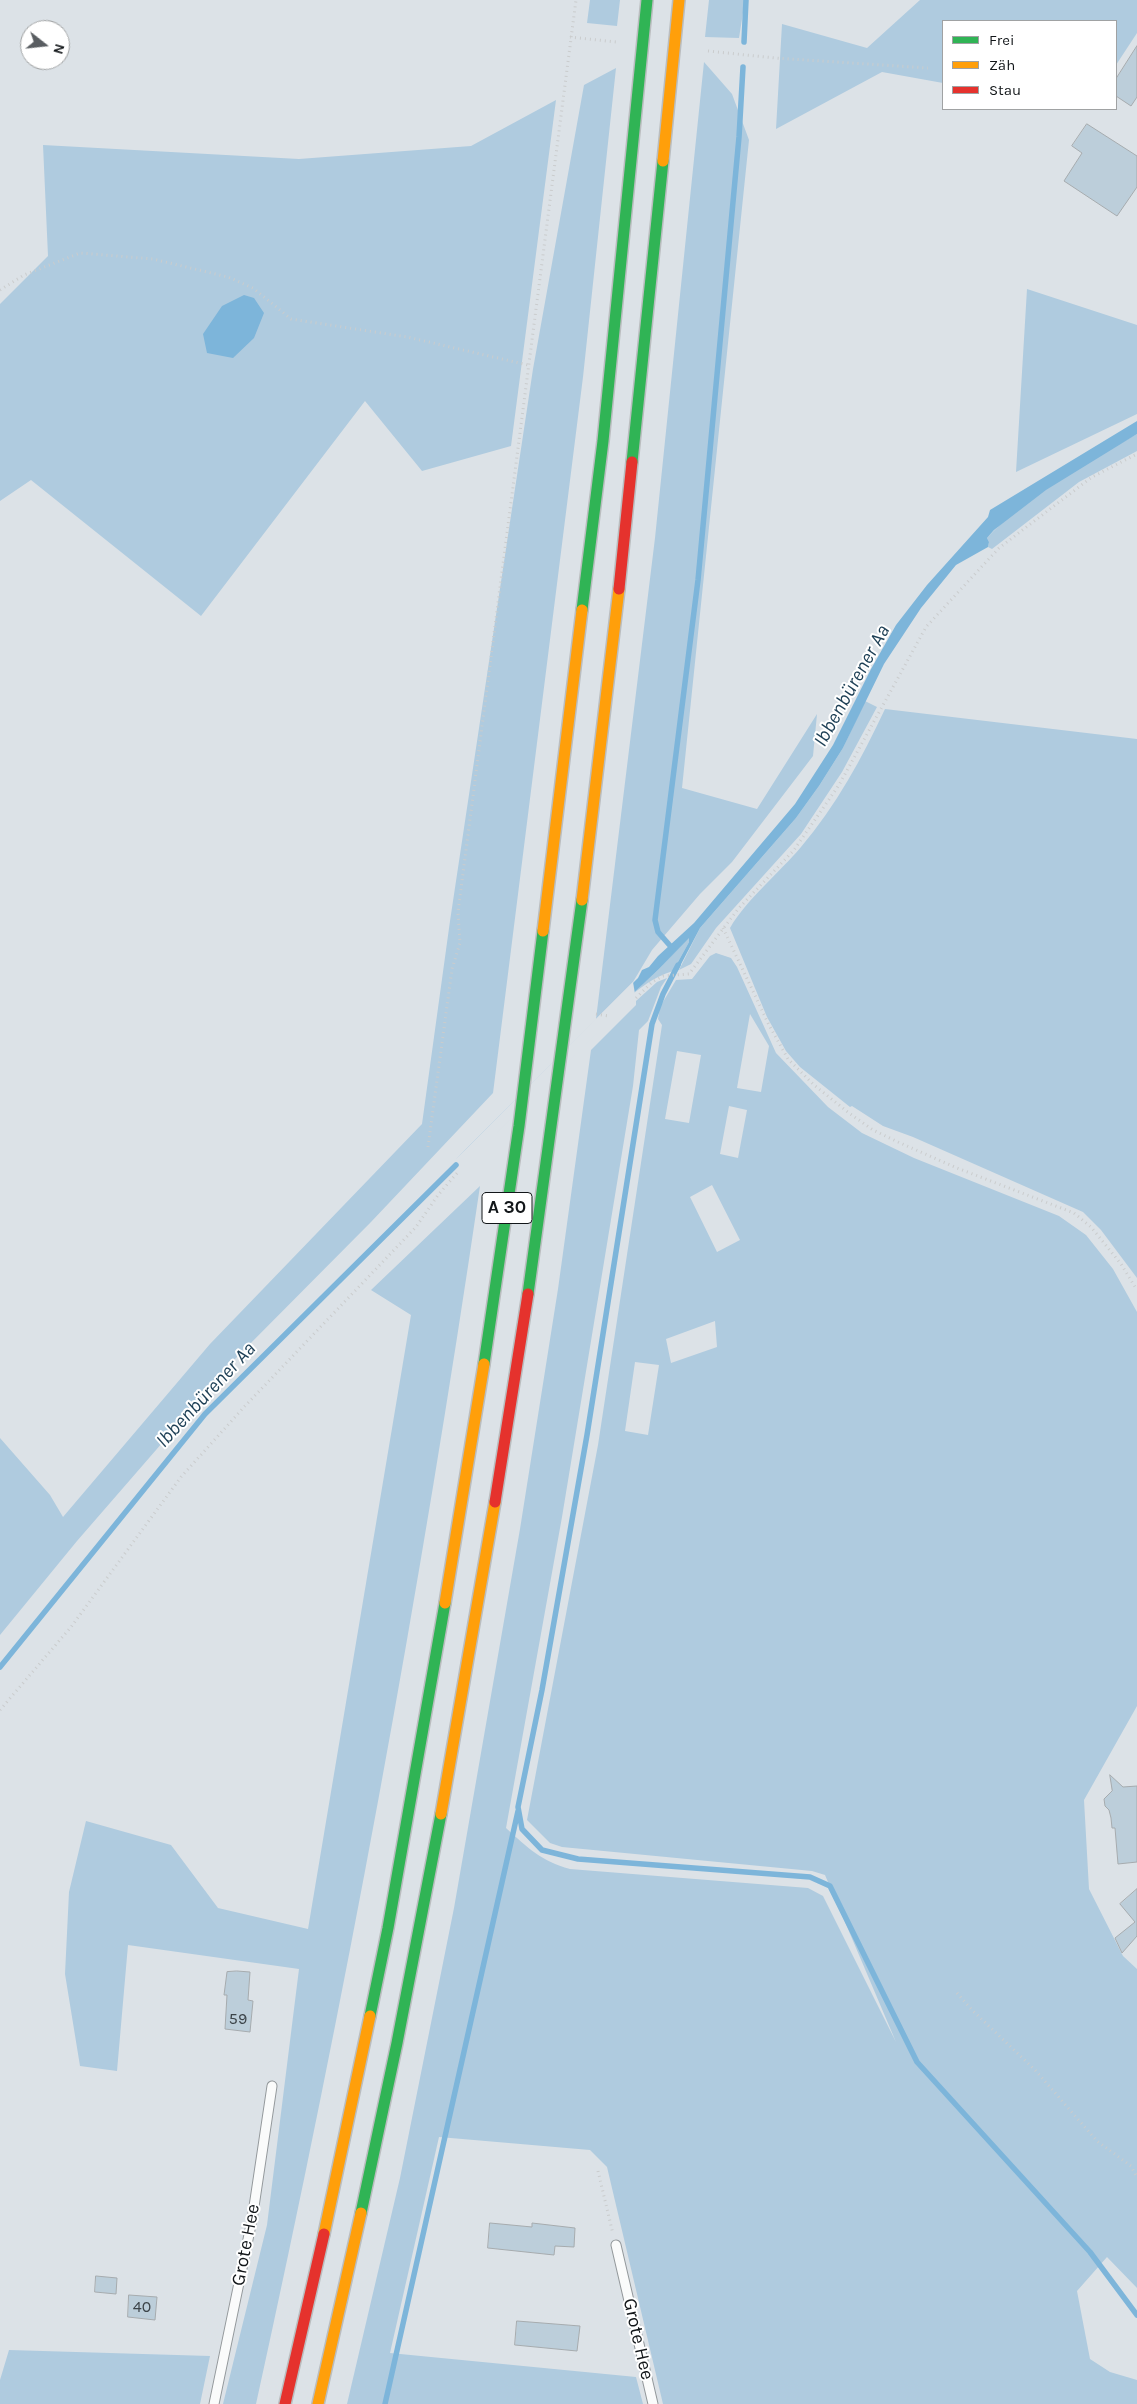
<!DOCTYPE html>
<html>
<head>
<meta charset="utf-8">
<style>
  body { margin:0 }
  #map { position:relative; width:1137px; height:2404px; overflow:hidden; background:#dce2e7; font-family:Karla,sans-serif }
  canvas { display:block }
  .legend { position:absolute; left:942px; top:20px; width:175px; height:90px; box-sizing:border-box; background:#fff; border:1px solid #a0a2a3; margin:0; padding:6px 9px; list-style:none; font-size:15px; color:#121619 }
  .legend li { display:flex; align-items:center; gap:10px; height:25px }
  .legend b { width:25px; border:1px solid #a0a2a3 }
  .north { position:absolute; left:20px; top:20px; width:50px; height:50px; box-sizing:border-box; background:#fff; border:1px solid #a0a2a3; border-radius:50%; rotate:106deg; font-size:14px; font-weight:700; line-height:20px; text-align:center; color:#121619 }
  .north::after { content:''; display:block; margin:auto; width:18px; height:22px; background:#595d61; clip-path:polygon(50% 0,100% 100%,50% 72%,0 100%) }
</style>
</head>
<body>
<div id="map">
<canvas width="1137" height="2404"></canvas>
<ul class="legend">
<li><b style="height:6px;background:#30b455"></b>Frei</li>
<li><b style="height:6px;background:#ff9f0a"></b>Zäh</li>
<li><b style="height:6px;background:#e5322d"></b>Stau</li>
</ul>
<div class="north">N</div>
</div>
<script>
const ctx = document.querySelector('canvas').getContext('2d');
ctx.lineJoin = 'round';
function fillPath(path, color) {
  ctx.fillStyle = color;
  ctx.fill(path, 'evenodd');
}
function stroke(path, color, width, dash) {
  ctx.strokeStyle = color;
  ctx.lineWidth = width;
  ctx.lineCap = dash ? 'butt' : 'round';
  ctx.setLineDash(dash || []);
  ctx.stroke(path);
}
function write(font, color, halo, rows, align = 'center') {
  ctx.font = font + ' Karla,sans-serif';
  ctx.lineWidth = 4;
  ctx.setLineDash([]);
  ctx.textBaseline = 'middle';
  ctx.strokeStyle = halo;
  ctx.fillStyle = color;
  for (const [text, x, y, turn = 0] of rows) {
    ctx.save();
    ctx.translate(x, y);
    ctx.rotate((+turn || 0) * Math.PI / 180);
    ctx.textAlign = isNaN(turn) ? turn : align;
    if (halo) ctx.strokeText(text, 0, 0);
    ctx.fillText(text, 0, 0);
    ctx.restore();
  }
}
const green = new Path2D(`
  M590,0H620L617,26L587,23Z
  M709,0H745L739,38L705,37Z
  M920,0H1137V33L1116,65V21H943V83L882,72L776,129L782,24L867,48Z
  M704,62L732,94L749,140L682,788L757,809L817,714L813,756L732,862L700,894L652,950L633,982L596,1019L655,538Z
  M616,68L583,377L493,1093L371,1222L235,1359L77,1541L0,1635V1438L50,1495L63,1517L210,1344L422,1124L450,921L533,369L584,85Z
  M556,100L511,446L422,471L365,401L201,616L31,480L0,501V304L48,256L43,145L299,159L471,146Z
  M1027,289L1137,325V414L1016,472Z
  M1137,434V451L1079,482L992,549L988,547L989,542L987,538C1022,499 1091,460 1137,434Z
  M865,701L877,707L842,772L801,834L716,928L691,964L679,970L700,928L796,818L819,786L843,748Z
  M885,709L1137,739V1278L1101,1230L1083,1212L913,1137L883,1126L852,1106L850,1107L800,1067L786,1051L767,1017L730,928C747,899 779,873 801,847C836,806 862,758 885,709Z
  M689,937V942L673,971C653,977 640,988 624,1001L658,970Z
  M716,953L731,958L737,967L776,1053L828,1107L862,1133L914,1158L1059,1216L1086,1235L1113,1269L1137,1312V1706L1084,1800L1089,1889L1123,1956L1137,1969V2288L1107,2257L1077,2291L1090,2359L1110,2372L1137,2380V2404H663L607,2167L590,2150L439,2137L390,2353L636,2377L643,2404H347L400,2178L454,1908L520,1529L558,1289L591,1050L636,1005V1001L657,982L667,978L661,987L648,1021L639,1030L633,1086L562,1517L506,1828C528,1848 541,1861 570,1869L808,1888L823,1896L896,2042L825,1875L812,1871L562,1847L550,1843L527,1820L598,1445L662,1025L658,1019L660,1007L676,980L692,979L710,956ZM750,1014L769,1046L761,1092L737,1088ZM677,1051L701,1055L689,1123L665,1119ZM729,1106L747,1110L738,1158L720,1154ZM712,1185L740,1240L717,1252L690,1197ZM715,1321L717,1347L671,1363L666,1339ZM635,1362L659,1365L648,1435L625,1431Z
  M480,1186C420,1594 345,2001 256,2404H223L267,2225L299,1969L128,1945L117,2071L80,2066L65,1974L69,1892L86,1821L171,1845L218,1908L308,1929L411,1315L371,1290Z
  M9,2350L210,2356L200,2404H0V2380Z`);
const water = new Path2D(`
  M244,295L254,298L264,313L254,338L233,358L207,353L203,334L222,306Z
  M1137,421V434L1046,490L994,530L987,538L989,542L988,547L956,565L921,608L884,664L843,748L819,786L796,818L700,928L678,970L673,971L689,942V938L658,970L455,1160L638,978L642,970L649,967L658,956L694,923L795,804L833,745L871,669L896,625L927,585L988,517L990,510Z`);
const pier = new Path2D(`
  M633,982L635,994L459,1171L455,1160Z`);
const stream = new Path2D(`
  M744,42L746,0
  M673,949L658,932L655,920L698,580L739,137L743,67
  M678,965L663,994L652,1024L587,1435L542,1690L518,1807L522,1829L542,1850L578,1859L810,1877L830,1886L917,2062L1090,2252L1137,2315
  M0,1667L205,1414L456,1165
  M385,2404L518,1811`);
const building = new Path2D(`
  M1137,46V97L1131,106L1116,96V79Z
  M1087,124L1137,156V187L1117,216L1064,181L1082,153L1072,146Z
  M1110,1775L1123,1787L1137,1786V1862L1118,1864L1115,1828H1112L1111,1818L1109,1810L1105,1806L1104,1799L1112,1791Z
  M1137,1889V1936L1122,1953L1115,1938L1135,1922L1120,1904Z
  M237,1971L250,1972L248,2000L253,2001L250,2032L225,2029L227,1995H224L227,1972Z
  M490,2223L532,2227V2223L575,2228L574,2247L555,2246L554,2255L488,2248Z
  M96,2276L117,2278L116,2294L95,2292Z
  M129,2295L157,2297L155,2320L128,2317Z
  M517,2321L580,2326L577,2351L515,2345Z`);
const path = new Path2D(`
  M570,37L616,42
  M708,51L775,58L928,68
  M0,290L24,275L80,253L153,259L228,277L253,288L291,319L407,337L528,365
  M723,928L769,1025L788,1059L814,1085L849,1113L873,1130L898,1142L957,1168L1074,1213L1091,1227L1121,1264L1137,1290
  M636,998L652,982L663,976L689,974L738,909L794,850L839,785L926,627L999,548L1092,477L1137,454
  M596,1014L609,1016
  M428,1147L452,969L460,943L458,912L576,0
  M0,1710L71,1627L181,1477L245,1406L416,1227L438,1195L459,1171
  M957,1993L972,2010L1035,2070L1097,2141L1131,2166L1137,2177
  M598,2171L613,2234`);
const lane = new Path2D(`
  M616,2245L653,2404
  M214,2404L252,2220L272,2086`);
const fast = new Path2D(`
  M632,462L663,161
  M582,610L603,441L647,0
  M528,1294L582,900
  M484,1364L519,1126L543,931
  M370,2016L388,1928L445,1603
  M361,2213L397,2043L441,1814`);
const slow = new Path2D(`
  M663,161L679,0
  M582,900L619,589
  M543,931L582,610
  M445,1603L484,1364
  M441,1814L495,1502
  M324,2234L370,2016
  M318,2404L361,2213`);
const jam = new Path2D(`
  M619,589L632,462
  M495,1502L528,1294
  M285,2404L324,2234`);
const numberNames = [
  ["59",238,2019],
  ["40",142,2307]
];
const shields = [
  [507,1208,50]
];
const shieldNames = [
  ["A 30",507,1208]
];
const streetNames = [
  ["Grote Hee",246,2245,-79],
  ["Grote Hee",638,2339,77]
];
const waterNames = [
  ["Ibbenbürener Aa",852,686,-61],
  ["Ibbenbürener Aa",206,1395,-47]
];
fillPath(green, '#afcbdf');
fillPath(water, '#7db5da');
fillPath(pier, '#dce2e7');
stroke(stream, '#7db5da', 5.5);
fillPath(building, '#bcceda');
stroke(building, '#a6abae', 1);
stroke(lane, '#93989b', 11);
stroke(fast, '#babdbf', 14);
stroke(slow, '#babdbf', 14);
stroke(jam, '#babdbf', 14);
stroke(path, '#cacccd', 3, [1, 4]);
stroke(lane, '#fafbfb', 9);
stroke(fast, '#30b455', 11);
stroke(slow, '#ff9f0a', 11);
stroke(jam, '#e5322d', 11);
write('16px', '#3c4449', null, numberNames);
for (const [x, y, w] of shields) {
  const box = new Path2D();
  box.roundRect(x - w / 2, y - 15.5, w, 31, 4);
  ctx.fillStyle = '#fff';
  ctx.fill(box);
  stroke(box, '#121619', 1);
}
write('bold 18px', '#121619', null, shieldNames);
write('19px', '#121619', '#fff', streetNames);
write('italic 20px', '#1d3f55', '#fff', waterNames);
</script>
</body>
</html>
